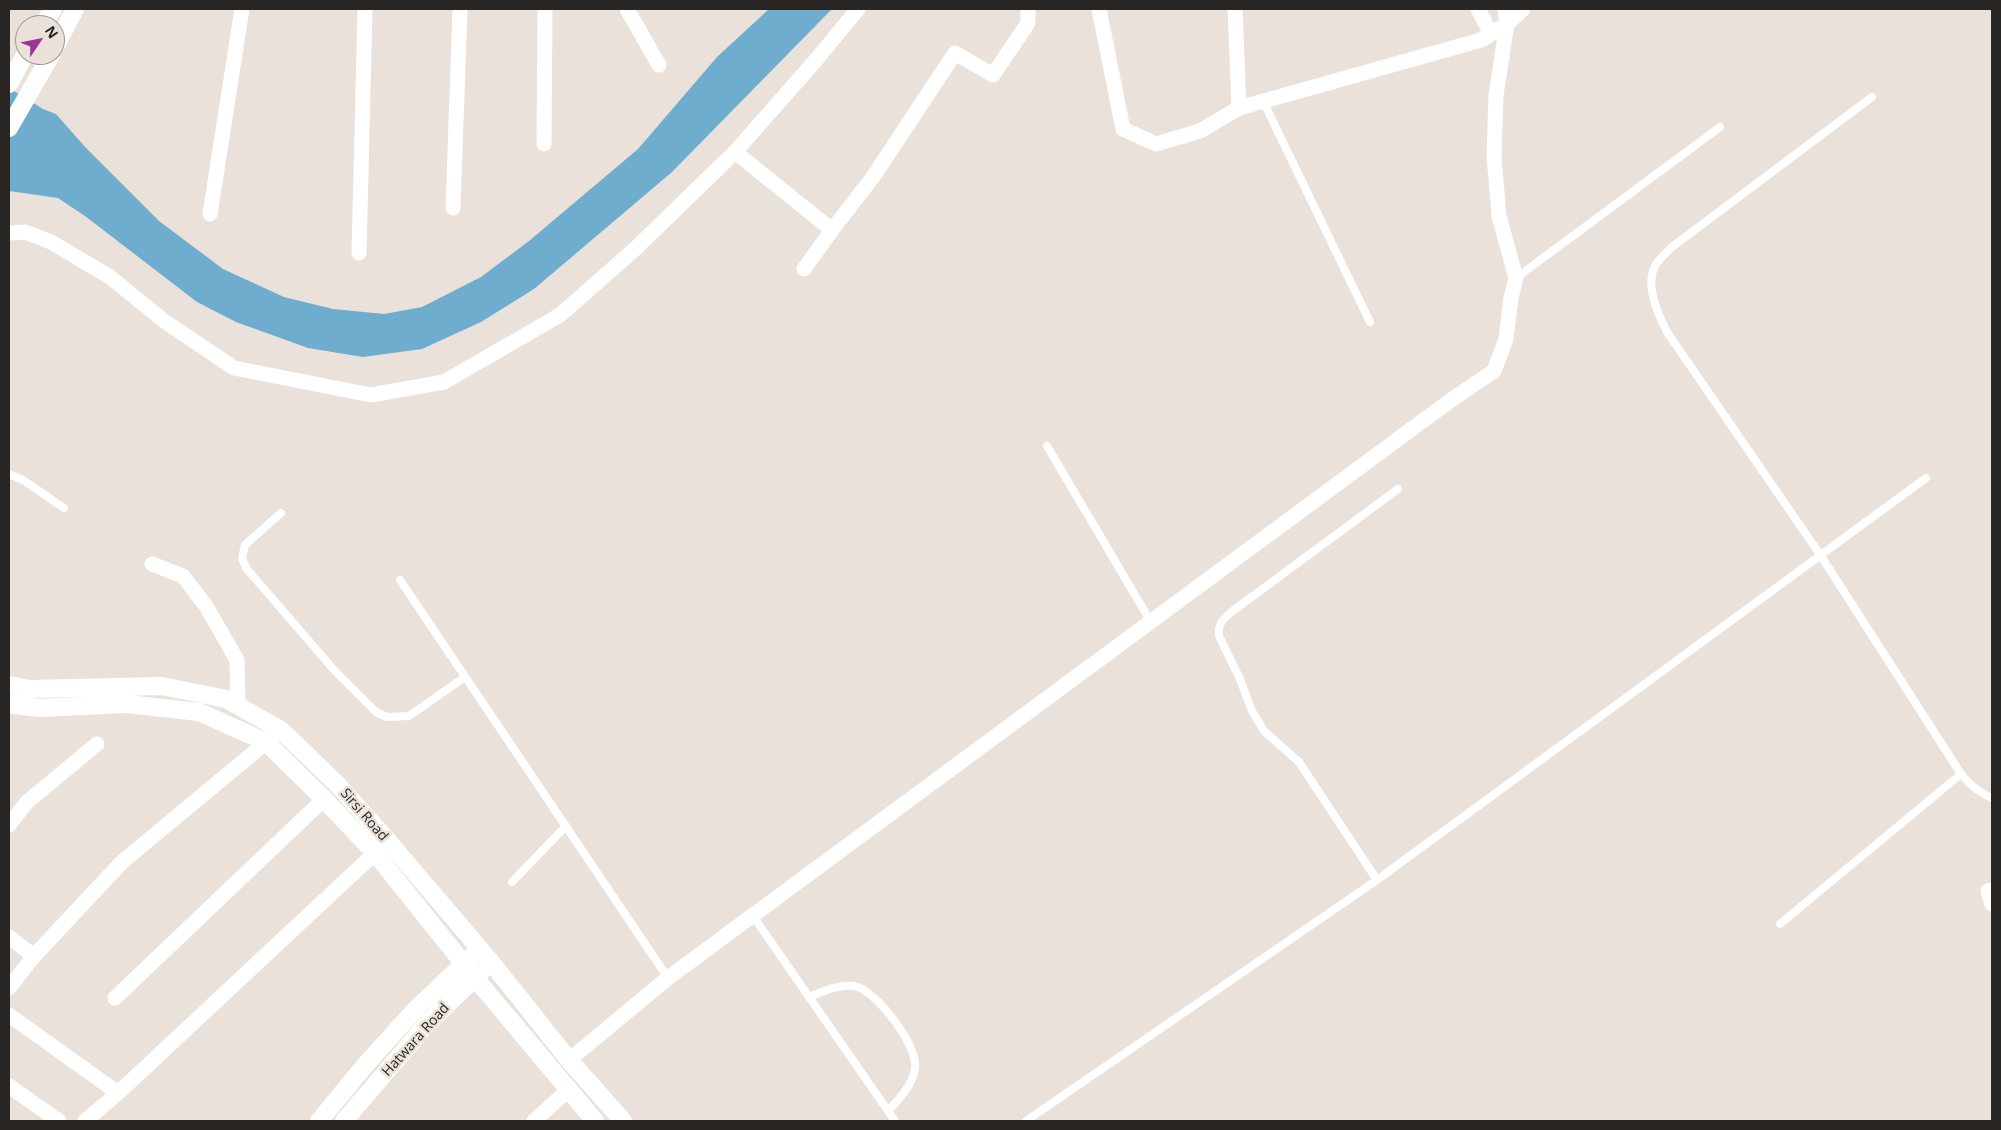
<!DOCTYPE html>
<html>
<head>
<meta charset="utf-8">
<style>
  body { margin:0 }
  #map { position:relative; width:2001px; height:1130px; overflow:hidden; background:#eae1da; font-family:"Open Sans",sans-serif }
  canvas { display:block }
  .frame { position:absolute; inset:0; border:10px solid #282523; pointer-events:none }
  .north { position:absolute; left:15px; top:15px; width:50px; height:50px; box-sizing:border-box; background:#eae1da; border:1px solid #9c9691; border-radius:50%; rotate:56deg; font-size:14px; font-weight:700; line-height:20px; text-align:center; color:#282523 }
  .north::after { content:''; display:block; margin:auto; width:18px; height:22px; background:#9d3497; clip-path:polygon(50% 0,100% 100%,50% 72%,0 100%) }
</style>
</head>
<body>
<div id="map">
<canvas width="2001" height="1130"></canvas>
<div class="frame"></div>
<div class="north">N</div>
</div>
<script>
const ctx = document.querySelector('canvas').getContext('2d');
ctx.lineJoin = 'round';
function fillPath(path, color) {
  ctx.fillStyle = color;
  ctx.fill(path, 'evenodd');
}
function stroke(path, color, width, dash) {
  ctx.strokeStyle = color;
  ctx.lineWidth = width;
  ctx.lineCap = dash ? 'butt' : 'round';
  ctx.setLineDash(dash || []);
  ctx.stroke(path);
}
function write(font, color, halo, rows, align = 'center') {
  ctx.font = font + ' "Open Sans",sans-serif';
  ctx.lineWidth = 5;
  ctx.setLineDash([]);
  ctx.textBaseline = 'middle';
  ctx.strokeStyle = halo;
  ctx.fillStyle = color;
  for (const [text, x, y, turn = 0] of rows) {
    ctx.save();
    ctx.translate(x, y);
    ctx.rotate((+turn || 0) * Math.PI / 180);
    ctx.textAlign = isNaN(turn) ? turn : align;
    if (halo) ctx.strokeText(text, 0, 0);
    ctx.fillText(text, 0, 0);
    ctx.restore();
  }
}
const water = new Path2D(`
  M769,9H832L672,172L534,289L481,322L422,349L363,357L308,348L236,322L197,302L85,216L58,198L9,191V88L43,109L56,114L86,148L159,221L223,269L284,297L333,309L384,314L422,307L481,277L529,241L638,149L717,57Z`);
const service = new Path2D(`
  M1872,97L1672,247C1667,252 1660,258 1656,264C1644,284 1658,314 1667,332L1821,556L1961,774C1970,785 1979,793 1992,798
  M1263,101L1370,322
  M1516,278L1720,127
  M1047,446L1151,622
  M9,474L23,480L64,508
  M281,513L245,545L242,558L246,568L335,671L376,712L387,717L409,716L465,677
  M400,580L668,978
  M1377,880L1299,762L1264,731L1252,711L1240,679L1219,636V628L1222,621L1230,613L1398,489
  M512,882L566,826
  M753,916L895,1121
  M1780,924L1961,774
  M809,997C822,992 839,984 854,986C876,989 919,1047 915,1069C912,1086 899,1099 888,1111
  M1026,1121L1377,880L1926,478`);
const minor = new Path2D(`
  M627,9L659,65
  M1099,9L1123,129L1156,144L1200,131L1239,108
  M1235,9L1239,108L1481,40L1507,24L1505,9
  M1478,9L1491,34
  M544,144L545,9
  M735,152L832,230L873,177L955,53L993,75L1028,23V9
  M453,208L460,9
  M210,214L242,9
  M9,233L25,232L51,242L110,277L164,321L234,368L371,395L444,382L560,315L635,249L735,152L816,60L858,9
  M359,253L365,9
  M804,269L832,230
  M152,564L183,576L206,606L237,660L238,706
  M9,825L27,802L97,744
  M1992,890L1988,891L1992,904
  M9,937L34,956
  M9,988L34,956L122,862L275,735
  M115,998L324,799
  M9,1015L118,1093
  M569,1060L668,978L1451,400L1494,371L1506,339L1511,298L1516,278L1499,216L1494,156L1496,95L1507,24L1523,9
  M9,1086L59,1121
  M85,1121L118,1093L375,853
  M534,1121L568,1090`);
const tertiary = new Path2D(`
  M43,25L53,9
  M55,47L75,9
  M9,84L25,55
  M9,128L51,55
  M9,685L29,689L162,686L226,699L281,730L338,785L388,841L491,962L569,1060L623,1121
  M9,704L38,708L127,704L199,712L266,742L324,799L375,853L475,978L595,1121
  M319,1121L367,1063L414,1011L471,957
  M344,1121L427,1024L482,971`);
const streetNames = [
  ["Sirsi Road",364,815,49],
  ["Hatwara Road",416,1040,-48]
];
fillPath(water, '#6eadcd');
stroke(service, '#fff', 8);
stroke(minor, '#fff', 15);
stroke(tertiary, '#fff', 18);
write('14px', '#282523', '#eae1da', streetNames);
</script>
</body>
</html>
